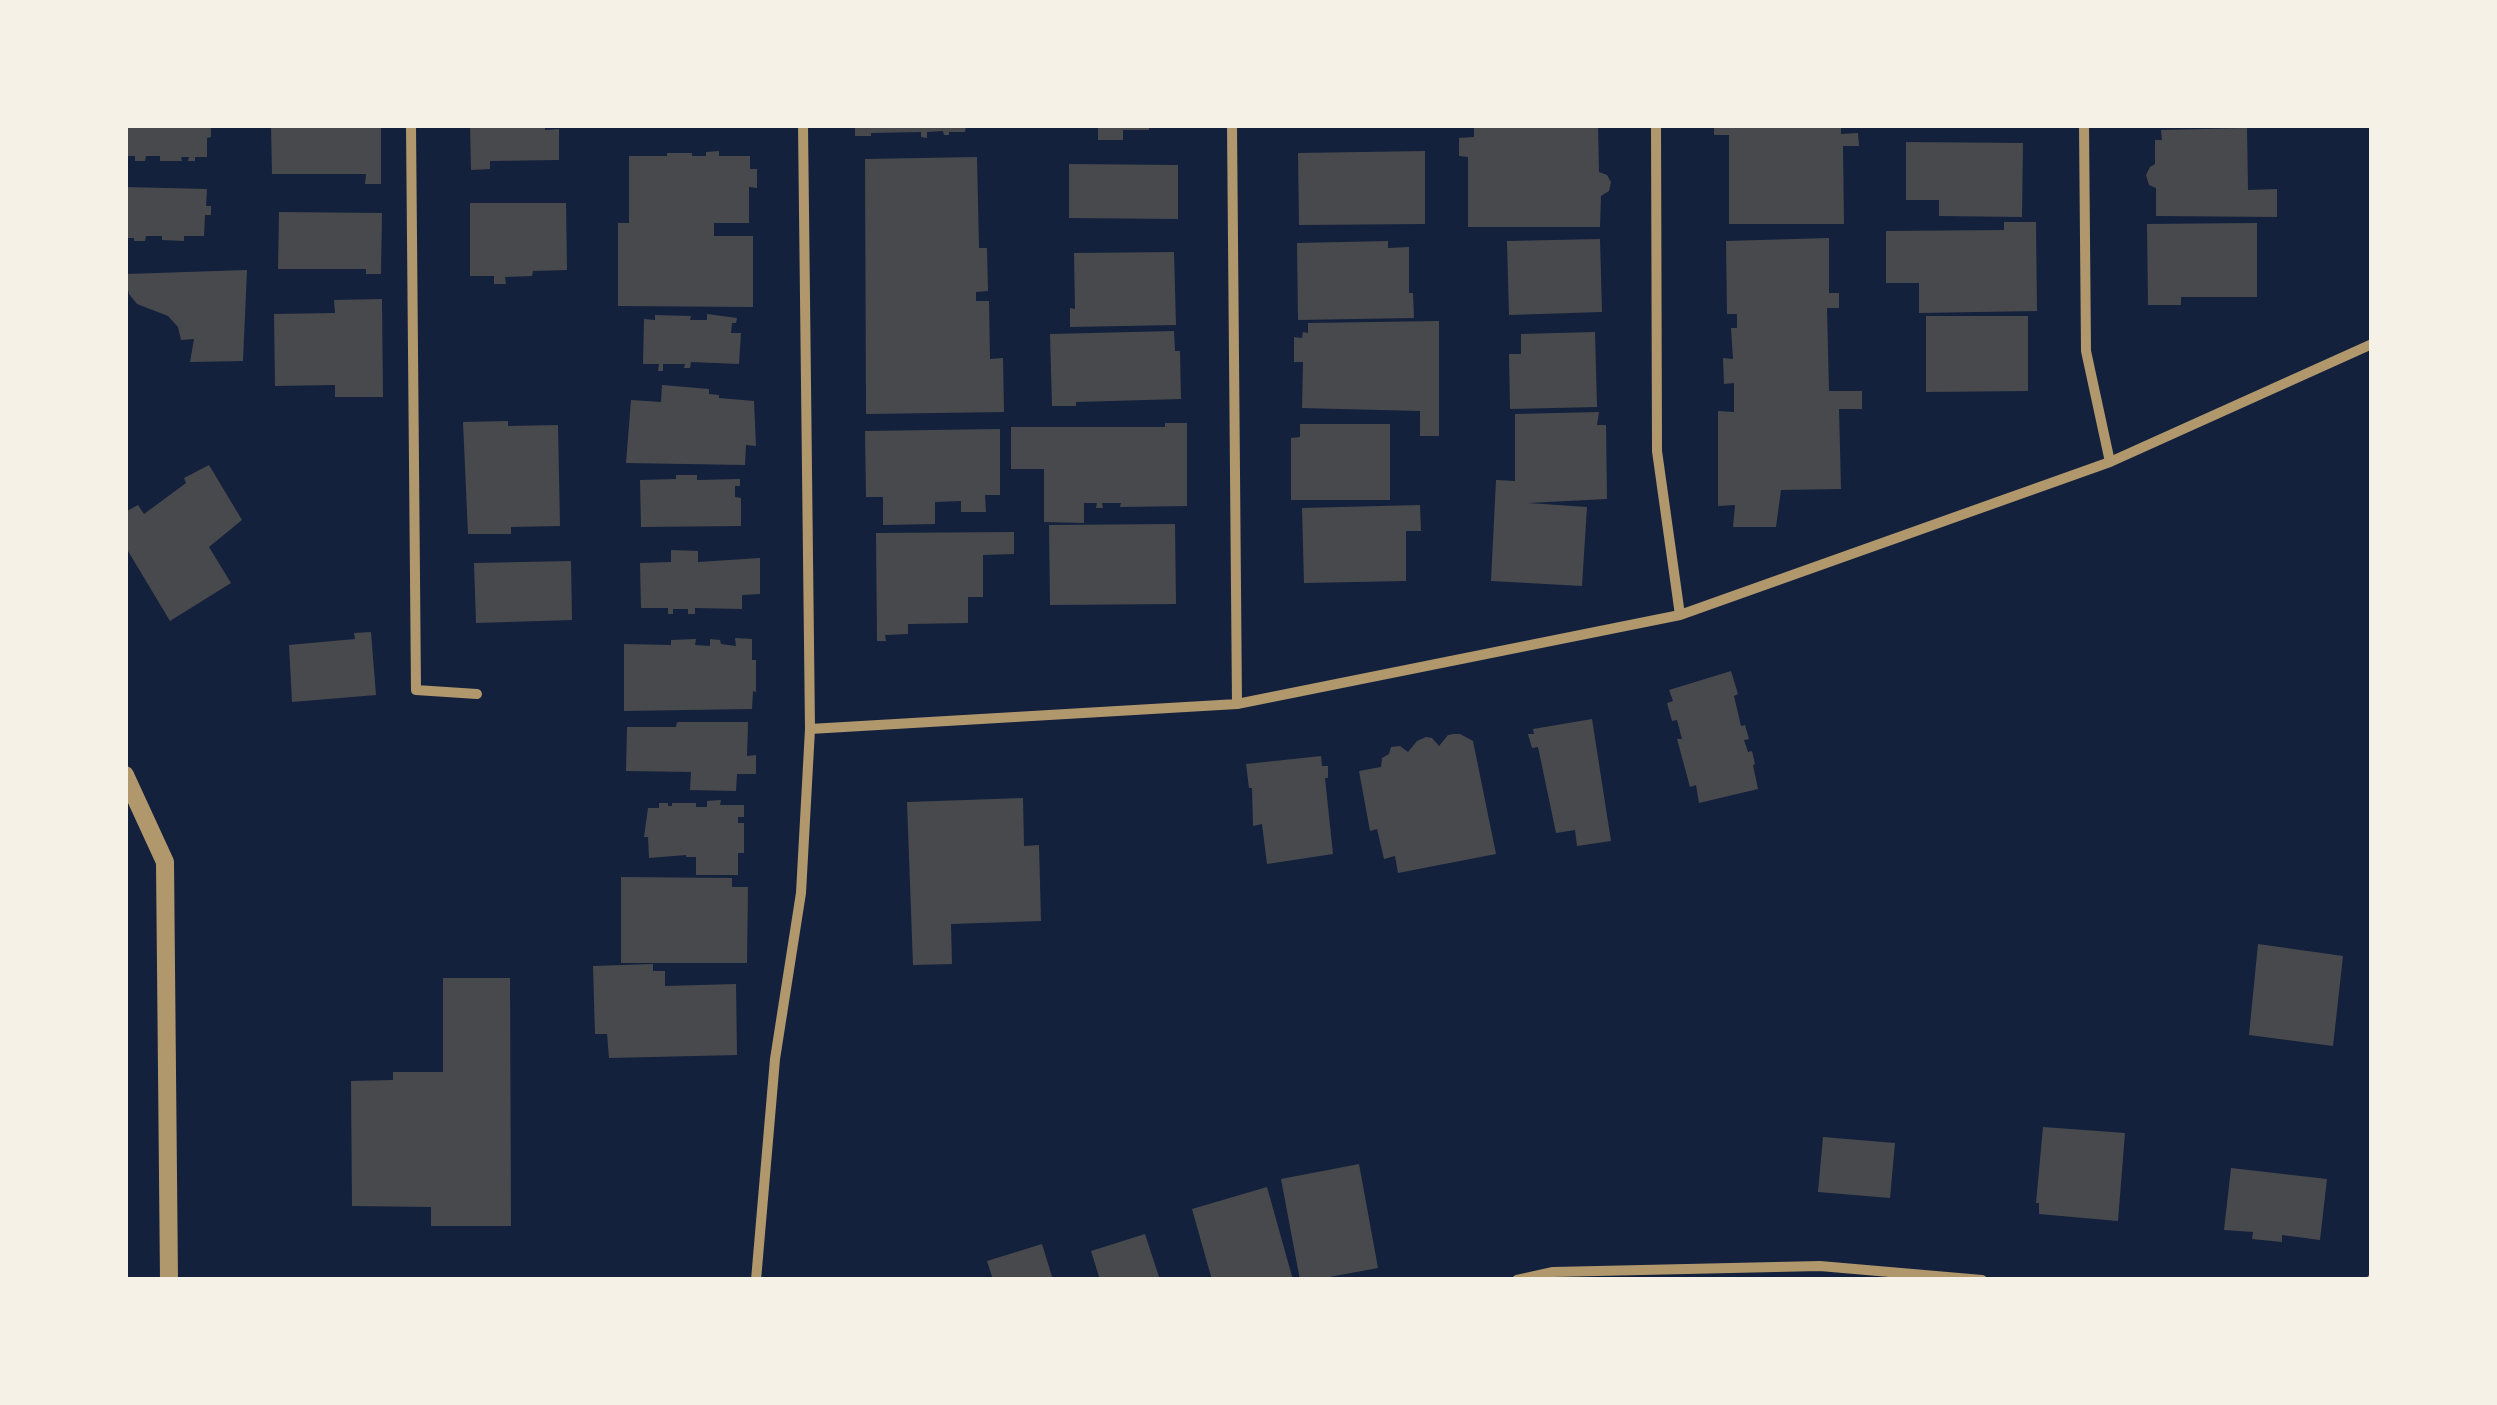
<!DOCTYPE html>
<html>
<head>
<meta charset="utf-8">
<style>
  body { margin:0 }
  #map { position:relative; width:2497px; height:1405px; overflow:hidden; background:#14213d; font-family:"Libre Baskerville",serif }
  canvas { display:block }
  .frame { position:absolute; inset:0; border:128px solid #f6f1e7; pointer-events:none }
</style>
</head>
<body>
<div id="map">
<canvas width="2497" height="1405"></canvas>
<div class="frame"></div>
</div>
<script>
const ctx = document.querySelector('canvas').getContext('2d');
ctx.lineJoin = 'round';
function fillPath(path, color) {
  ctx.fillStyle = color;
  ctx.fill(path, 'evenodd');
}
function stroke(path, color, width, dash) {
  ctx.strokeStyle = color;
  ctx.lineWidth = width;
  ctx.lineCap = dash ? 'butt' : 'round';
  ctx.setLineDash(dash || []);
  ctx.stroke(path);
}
const building = new Path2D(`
  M125,125H211V137L207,138V157H195V161H188L189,157H181L182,161H160V156H146L145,161H135V156H125Z
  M271,125H381V184H365L366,174H272Z
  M470,125H545V130L559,129V160L490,161V169L471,170Z
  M855,125H966L965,132H949V135H944L943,131L927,132V138L921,137V132L871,133V136H855Z
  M1098,125H1149V130H1123V140H1098Z
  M1474,125H1598L1599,172L1607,175L1611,182L1609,191L1601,196L1600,227H1468V157L1459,156V138L1474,137Z
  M1714,125H1841V134L1858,133L1859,146H1843L1844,224H1729V135H1714Z
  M2247,128L2248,190L2277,189V217L2156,216V188L2149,185L2146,175L2150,167L2155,164V140H2162L2161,130Z
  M1906,142L2023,143L2022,217L1939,216V200H1906Z
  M719,151V156H750V169H757V188L749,187V223H714V236H753V307L618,306V223H629V156H667V153H692V156H706V152Z
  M1425,151V224L1299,225L1298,153Z
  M977,157L979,248H987L988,291L976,292V301H989L990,359L1003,358L1004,412L866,414L865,159Z
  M1069,164L1178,165V219L1069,218Z
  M125,187L207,189L206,206H211V215H205L204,236H184V241L162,240V236H146L145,241H134V238H125Z
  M470,203H566L567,270L533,271L532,276L505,277L506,284H494V276H470Z
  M279,212L382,213L381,274H366V269H278Z
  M2004,222H2036L2037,311L1919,313V283H1886V231L2004,230Z
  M2257,223V297H2181V305H2148L2147,224Z
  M1829,238V293H1839V308H1827L1829,391H1862V409H1839L1841,489L1781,490L1776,527H1733L1735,505L1718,506V411L1734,412V383L1724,384L1723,358L1733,359L1731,328H1737V314H1727L1726,241Z
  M1600,239L1602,312L1509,315L1507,241Z
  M1388,241V248L1409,247V293H1413L1414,318L1298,320L1297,243Z
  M1174,252L1176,325L1070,327V308L1075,309L1074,253Z
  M247,270L243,361L190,362L194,339L181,340L178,327L168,316L137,304L129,294L126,280L127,274Z
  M382,299L383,397H335V385L275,386L274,314L335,313L334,300Z
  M707,314L737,318L736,323H732L731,333H741L739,364L691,362L690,368H684L685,364H663V371H658L659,364H643L644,319L655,320V315L691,316L690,320H707Z
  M1926,316H2028V391L1926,392Z
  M1439,321V436H1420V411L1302,408L1303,362H1294V337L1302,338L1303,332L1308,333V323Z
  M1174,331L1175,351H1180L1181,399L1076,402V406H1052L1050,334Z
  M1595,332L1597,407L1510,409L1509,354H1521V334Z
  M662,385L709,389V394L719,395V398L754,401L756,446L746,445L745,465L626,463L631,400L661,402Z
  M1599,412L1597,425H1606L1607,499L1528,503L1587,507L1582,586L1491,581L1496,480L1515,481V414Z
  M508,421V426L558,425L560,526L511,527V534H468L463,422Z
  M1165,423H1187V506L1120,507L1121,503H1102L1103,508H1096L1097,503H1084V523L1044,522V469H1011V427H1165Z
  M1300,424H1390V500H1291V438L1300,437Z
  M1000,429V495H985L986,512H961V501L935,502V524L883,525V497H866L865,431Z
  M209,465L242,520L209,547L231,583L170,621L125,546V512L138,505L144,514L186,483L184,478Z
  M676,475H697V480L740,479V486H735V497L741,498V526L641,527L640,480L676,479Z
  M1420,505L1421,531H1406V581L1304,583L1302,508Z
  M1175,524L1176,604L1050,605L1049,525Z
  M1014,532V554L983,555V597H968V623L908,624V634L885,635L886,641H877L876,533Z
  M671,550L698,551V562L760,558V594L742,595V609L695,608V614H688V609H673V614H668V608H641L640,563L671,562Z
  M571,561L572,620L476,623L474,563Z
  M371,632L376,695L292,702L289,645L355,639L354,633Z
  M735,638L752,639V660H756V692L753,691L752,709L624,711V644L671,645V640L696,639L695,645L710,646V639L720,640L721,644L736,646Z
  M1731,671L1738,694L1734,696L1741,726L1745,725L1749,739L1744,740L1748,752L1752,751L1755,764L1753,765L1758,789L1699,803L1696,785L1690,787L1677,739H1682L1677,720L1672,721L1667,703L1673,701L1669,690Z
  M1592,719L1611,841L1577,846L1575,830L1556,833L1538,747L1532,748L1528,734H1534L1533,729Z
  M677,722H748L747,756L756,755V774H737L736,791L690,790L691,772L626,771L627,727H676Z
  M1454,734H1460L1473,741L1496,854L1398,873L1395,856L1384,859L1377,829L1370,831L1359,771L1381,767L1382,758L1389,754L1391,747L1400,746L1408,752L1417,741L1426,737L1432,738L1439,746L1448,735Z
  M1321,756L1322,766H1328V778H1325L1333,854L1267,864L1262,824L1253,826L1252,788H1249L1246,764Z
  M1023,798L1024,846L1039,845L1041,921L951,924L952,964L913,965L907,802Z
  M721,800L720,805H744V817H738V823H744V853H738V875H696V857H686V855L649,858L648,837H644L648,808H659V803H668V806H672V803H696V807H707V801Z
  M621,877L732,878V887H748L747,963H621Z
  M2258,944L2343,956L2333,1046L2249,1035Z
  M653,964V971H665V986L736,984L737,1055L609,1058L607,1034H595L593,966Z
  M443,978H510L511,1226H431V1207L352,1206L351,1081L393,1080V1072H443Z
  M2043,1127L2125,1133L2118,1221L2039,1214V1203H2036Z
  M1823,1137L1895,1143L1890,1198L1818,1192Z
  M1359,1164L1378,1268L1313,1280H1300L1281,1179Z
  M2231,1168L2327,1179L2320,1240L2282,1235V1242L2252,1239L2253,1232L2224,1230Z
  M1267,1187L1293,1280H1212L1192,1209Z
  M1145,1234L1160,1280H1100L1091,1251Z
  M1042,1244L1053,1280H993L987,1261Z`);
const minor = new Path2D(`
  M411,125L416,690L477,694
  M1232,125L1237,704
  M1656,125L1657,451L1680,615
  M2084,125L2086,351L2110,462
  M810,729L1237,704L1680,615L2110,462L2372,344
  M756,1280L775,1059L801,893L810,729L803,125
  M1517,1280L1553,1272L1820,1266L1982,1280
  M2372,1280V1279`);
const tertiary = new Path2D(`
  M125,775L165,862L169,1280`);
fillPath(building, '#48494c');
stroke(minor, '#b1986c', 10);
stroke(tertiary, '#b1986c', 18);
</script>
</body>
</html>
